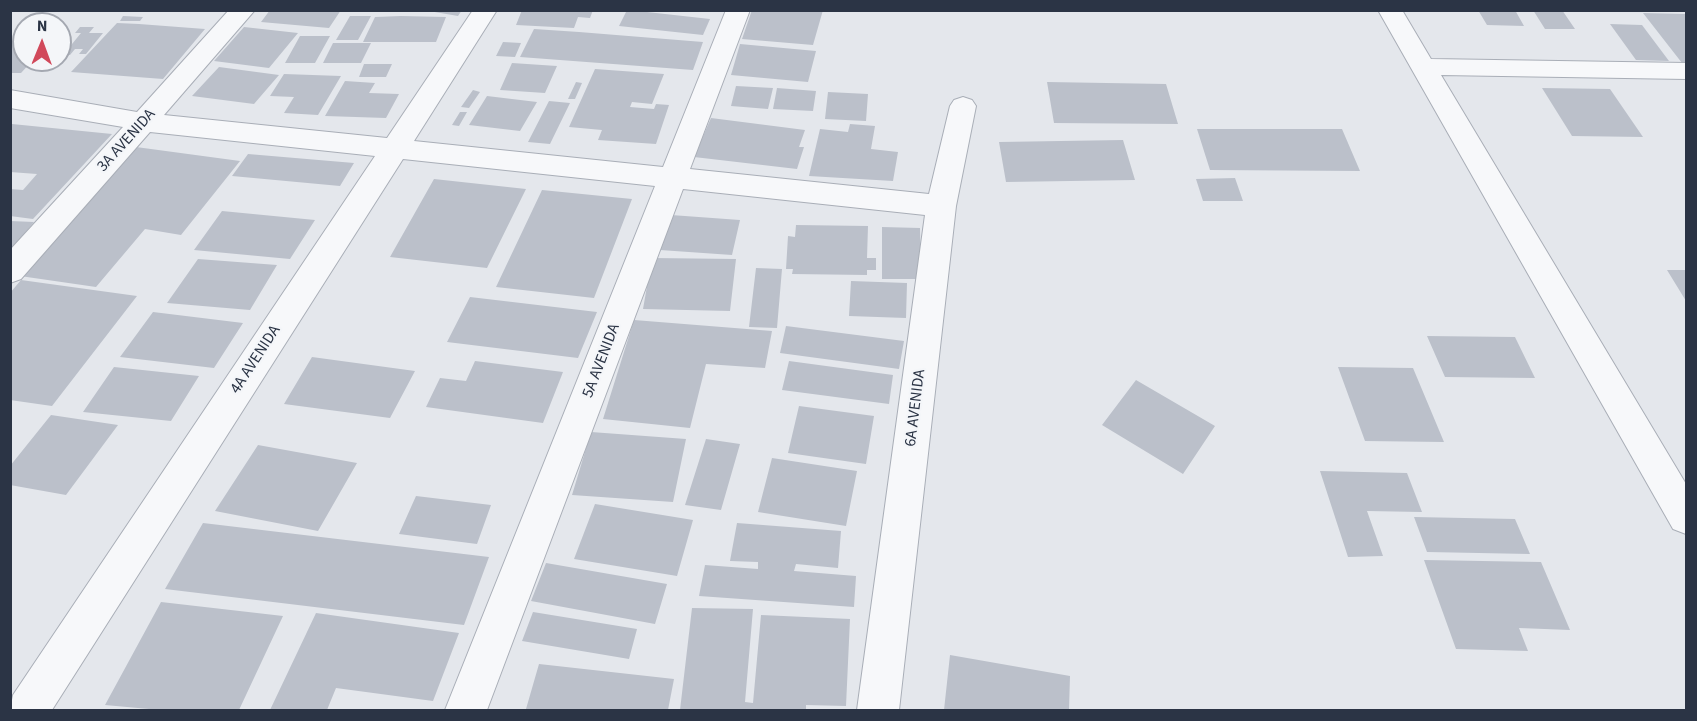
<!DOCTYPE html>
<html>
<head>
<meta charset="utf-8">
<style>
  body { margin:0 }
  #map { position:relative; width:1697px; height:721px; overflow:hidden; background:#e4e7ec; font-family:"Source Sans 3",sans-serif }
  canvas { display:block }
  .frame { position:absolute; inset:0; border:12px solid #2b3445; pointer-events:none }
  .north { position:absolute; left:12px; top:12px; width:60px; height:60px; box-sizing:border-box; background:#f4f6f9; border:2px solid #a4a8b1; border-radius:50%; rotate:1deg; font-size:16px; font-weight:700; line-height:24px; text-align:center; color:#2b3445 }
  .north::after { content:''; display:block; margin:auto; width:21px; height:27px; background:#d1495b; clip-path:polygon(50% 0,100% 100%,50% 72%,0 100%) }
</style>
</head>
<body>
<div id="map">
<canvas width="1697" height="721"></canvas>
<div class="frame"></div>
<div class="north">N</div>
</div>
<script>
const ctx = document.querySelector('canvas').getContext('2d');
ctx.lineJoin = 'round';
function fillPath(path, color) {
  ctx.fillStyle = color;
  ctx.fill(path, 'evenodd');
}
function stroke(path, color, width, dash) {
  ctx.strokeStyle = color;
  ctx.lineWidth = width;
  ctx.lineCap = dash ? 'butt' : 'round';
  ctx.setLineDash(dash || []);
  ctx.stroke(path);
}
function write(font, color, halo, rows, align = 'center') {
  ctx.font = font + ' "Source Sans 3",sans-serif';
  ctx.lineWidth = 4.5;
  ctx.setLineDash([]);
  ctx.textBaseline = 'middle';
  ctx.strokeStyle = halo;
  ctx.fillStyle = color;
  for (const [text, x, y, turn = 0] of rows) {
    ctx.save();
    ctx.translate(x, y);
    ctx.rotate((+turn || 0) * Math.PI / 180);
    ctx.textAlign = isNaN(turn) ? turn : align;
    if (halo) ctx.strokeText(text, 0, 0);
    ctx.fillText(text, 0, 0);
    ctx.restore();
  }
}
const building = new Path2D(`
  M270,10H341L329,28L261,22Z
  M423,10H462L458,16Z
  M522,10H593L590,18L578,17L574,28L516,25Z
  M627,10H629L710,19L703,35L619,26Z
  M752,10H823L813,45L742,39Z
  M1478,10H1515L1524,26L1487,25Z
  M1533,10H1562L1575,29H1545Z
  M1643,13L1686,14V64L1682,63Z
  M123,16L143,17L140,21H120Z
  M350,16H371L358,40H336Z
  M375,17L401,16L446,17L436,42H363Z
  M117,23L139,24L205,29L163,79L71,72Z
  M1610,24L1642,25L1669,61L1636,60Z
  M80,27H94L89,33H103L86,54H79L83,49H75L70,55H63L81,33H75Z
  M244,27L298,33L269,68L214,61Z
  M534,29L579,32L703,42L693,70L520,57Z
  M300,36H330L315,63H285Z
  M10,42L24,43V60H33L21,73H10Z
  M503,42L521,43L515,57L496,56Z
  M333,43H371L361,63H323Z
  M740,44L816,51L808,82L731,75Z
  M512,63L557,66L545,93L500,90Z
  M364,64H392L386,77H359Z
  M219,67L279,75L254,104L192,96Z
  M595,69L664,74L652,104L632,102L630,107L654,109L656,104L669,105L656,144L598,140L602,130L569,127Z
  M284,74L341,76L318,115L284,113L294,97L270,96Z
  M345,81L375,83L369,93L399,94L386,118L325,116Z
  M576,82L582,83L575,99H568Z
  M1047,82L1166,84L1178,124L1054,123Z
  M736,86L773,88L768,109L731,106Z
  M777,88L816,91L813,111L773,109Z
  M1542,88L1610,89L1643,137L1572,136Z
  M473,90L480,92L469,108L461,107Z
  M828,92L868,94L866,121L825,119Z
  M487,96L537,102L520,131L469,125Z
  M549,101L570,103L550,144L528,142Z
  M460,112H467L459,126L452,125Z
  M711,118L805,130L799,147H804L797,169L694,157Z
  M10,124H12L112,134L33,219L10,216V189L23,190L37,174L10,172Z
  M850,124L875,126L871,149L898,152L893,181L809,176L820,129L848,132Z
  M1197,129H1342L1360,171L1210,170Z
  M1123,140L1135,180L1006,182L999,142Z
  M136,147L240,161L181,235L145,229L96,287L20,276Z
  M248,154L354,163L340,186L232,176Z
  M1235,178L1243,201H1203L1196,179Z
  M434,179L526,189L487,268L390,257Z
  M542,190L632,199L594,298L496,287Z
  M222,211L315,220L290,259L194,250Z
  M671,215L740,220L732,255L660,250Z
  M10,221L34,222L10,251Z
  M796,225L868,226L867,258H876V270H867V275L792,274L793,269H786L788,236L795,237Z
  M882,227L920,228L921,279H882Z
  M652,258L736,259L730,311L643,309Z
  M198,259L277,265L250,310L167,303Z
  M756,268L782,269L777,328L749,327Z
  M1667,270H1686V301Z
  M21,280L137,296L52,406L10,400V293Z
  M851,281L907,283L906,318L849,316Z
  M470,297L597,312L578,358L447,342Z
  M153,312L243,323L214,368L120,357Z
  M634,320L772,331L765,368L706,364L690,428L603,419Z
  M786,326L904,341L899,369L780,353Z
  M1427,336L1515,337L1535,378L1445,377Z
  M312,357L415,371L390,418L284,404Z
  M475,361L563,372L543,423L426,407L440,378L466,381Z
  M789,361L893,375L889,404L782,390Z
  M114,367L199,376L171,421L83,412Z
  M1338,367L1413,368L1444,442L1365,441Z
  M1136,380L1215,426L1183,474L1102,425Z
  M799,406L874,416L866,464L788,453Z
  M51,415L118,425L66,495L10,485V466Z
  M591,432L686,439L673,502L572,495Z
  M706,439L740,444L721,510L685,505Z
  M258,445L357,463L318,531L215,511Z
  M772,458L857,471L846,526L758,512Z
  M1320,471L1407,473L1422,512L1367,511L1383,556L1348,557Z
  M416,496L491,505L477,544L399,534Z
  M595,504L693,520L677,576L574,559Z
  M1414,517L1515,519L1530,554L1427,552Z
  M203,523L489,557L464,625L165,589Z
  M737,523L841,531L838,568L796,564L794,571L856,576L854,607L699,596L705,565L758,569V562L730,561Z
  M1424,560L1541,562L1570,630L1519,628L1528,651L1456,649Z
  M546,563L667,584L655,624L531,601Z
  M161,602L283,616L239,710H160L105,705Z
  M692,608L753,609L745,702L753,703L761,615L850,619L846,706L806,705V710H680Z
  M533,612L637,629L629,659L522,641Z
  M316,613L459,633L433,701L336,688L327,710H270Z
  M950,655L1070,676L1069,710H944Z
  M539,664L674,679L668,710L526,709Z`);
const minor = new Path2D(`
  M229,10H255L164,115L387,138L473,10H497L414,141L663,167L726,10H750L690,169L929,194L950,106L954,100L963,97L972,100L976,106L956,206L899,710H857L925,215L683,189L487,710H445L655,186L403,159L52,710H10L13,695L375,156L150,132L21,279L10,283V250L123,127L10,108V90L137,112Z
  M1378,10H1402L1431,59L1686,63V79L1441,75L1686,484V534L1673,529Z`);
const streetNames = [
  ["3A AVENIDA",127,141,-48],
  ["4A AVENIDA",256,360,-57],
  ["5A AVENIDA",602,361,-69],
  ["6A AVENIDA",916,408,-83]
];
fillPath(building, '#bbc0ca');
stroke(minor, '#a9aeb7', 2);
fillPath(minor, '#f7f8fa');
write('16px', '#2b3445', '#f4f6f9', streetNames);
</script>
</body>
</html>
